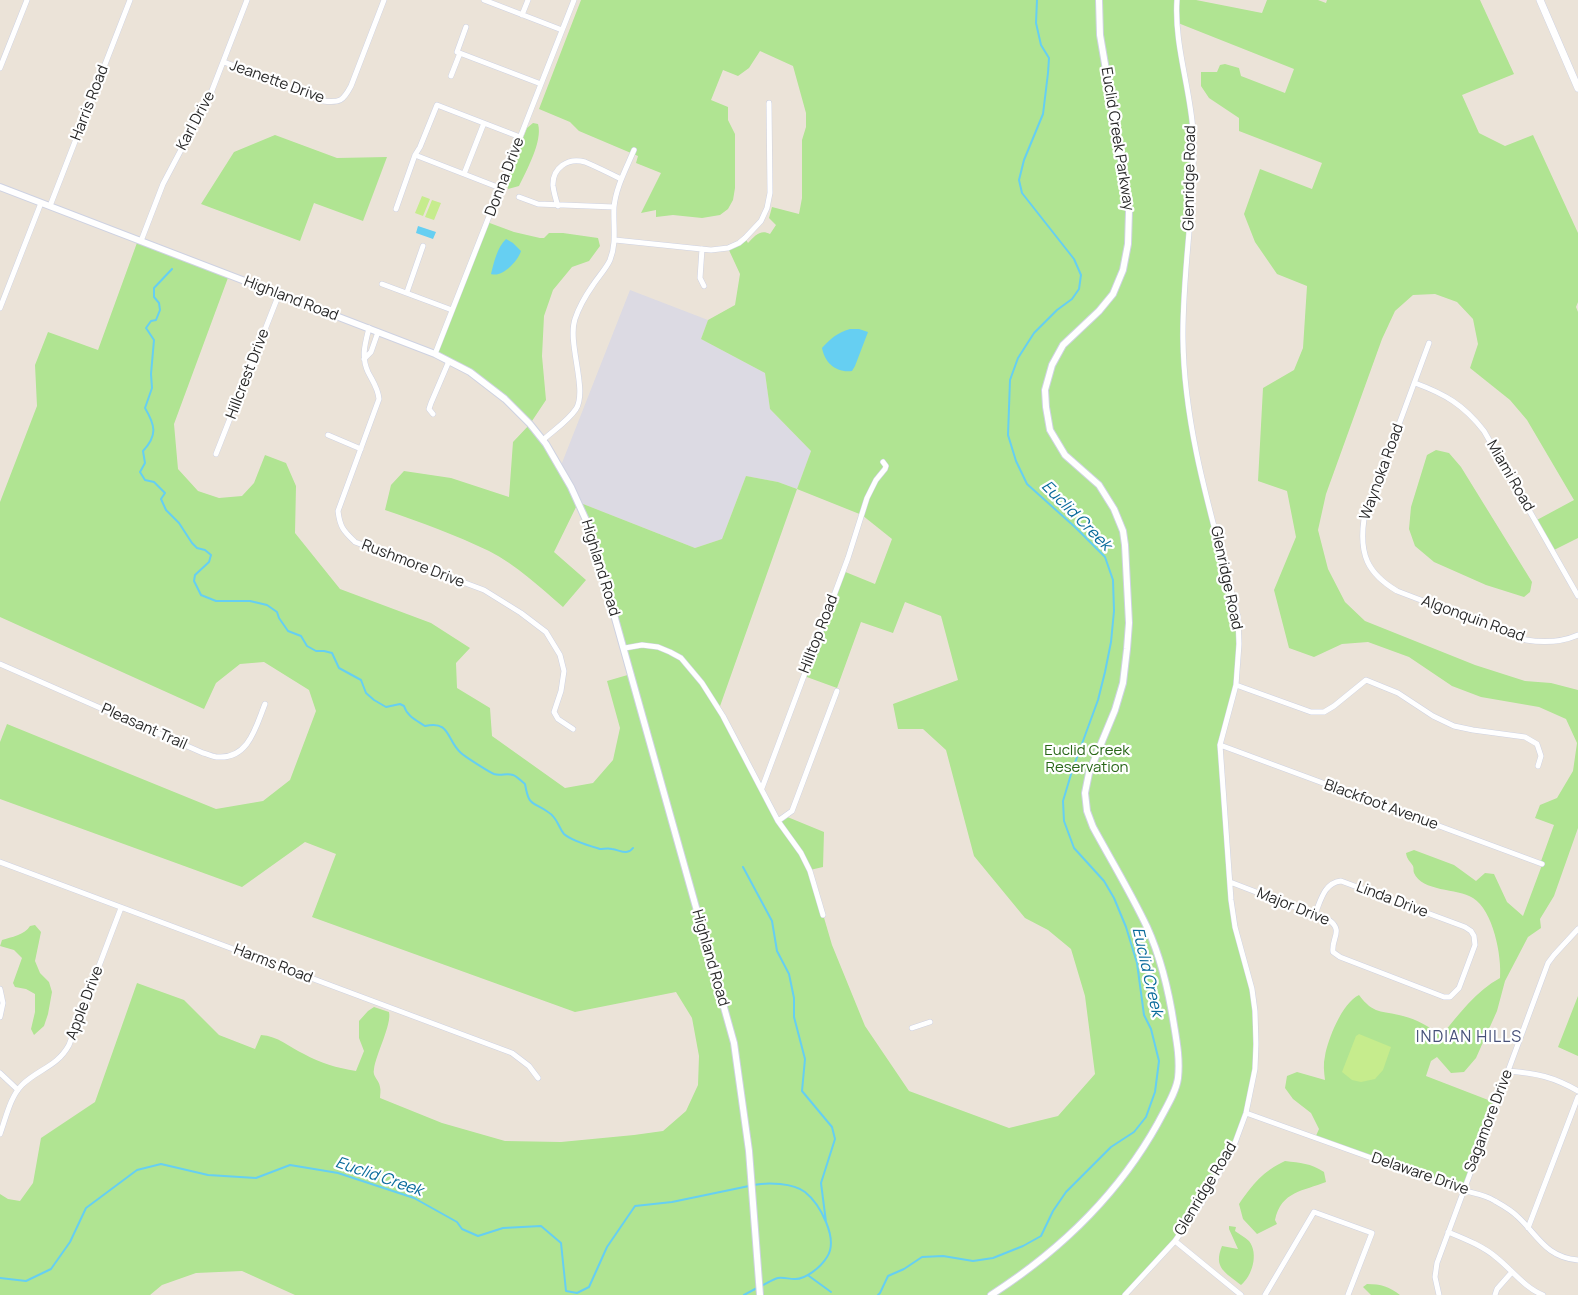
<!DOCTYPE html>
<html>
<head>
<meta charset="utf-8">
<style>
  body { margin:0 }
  canvas { display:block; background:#ebe3d8 }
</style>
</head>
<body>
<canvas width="1578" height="1295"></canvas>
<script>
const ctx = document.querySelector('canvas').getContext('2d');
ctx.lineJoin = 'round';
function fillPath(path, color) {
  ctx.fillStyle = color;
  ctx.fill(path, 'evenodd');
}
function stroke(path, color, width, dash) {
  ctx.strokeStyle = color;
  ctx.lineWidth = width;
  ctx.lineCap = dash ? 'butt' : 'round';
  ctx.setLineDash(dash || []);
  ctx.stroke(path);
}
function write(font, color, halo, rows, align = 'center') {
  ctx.font = font + ' Manrope,sans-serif';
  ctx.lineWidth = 4.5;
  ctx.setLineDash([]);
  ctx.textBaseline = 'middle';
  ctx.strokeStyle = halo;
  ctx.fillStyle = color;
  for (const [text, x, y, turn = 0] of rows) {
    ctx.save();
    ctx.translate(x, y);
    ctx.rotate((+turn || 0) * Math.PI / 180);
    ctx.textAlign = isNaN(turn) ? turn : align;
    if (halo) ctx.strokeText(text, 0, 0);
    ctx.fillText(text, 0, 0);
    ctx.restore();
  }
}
const industrial = new Path2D(`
  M630,290L708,320L701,339L765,373L770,409L811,451L797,489L778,482L746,476L722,539L695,548L578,502L560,468Z`);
const green = new Path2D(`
  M581,0H1196L1262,13L1267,0H1318L1326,3L1327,0H1480L1514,74L1462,95L1479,133L1505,146L1533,135L1578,233V302L1576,307L1578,312V538L1552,551L1535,521L1574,500L1527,420L1510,400L1470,368L1478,344L1473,319L1457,302L1435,294L1413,295L1395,311L1382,339L1326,494L1318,530L1328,569L1345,602L1365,621L1475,665L1525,681L1551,683L1578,690V828L1554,896L1540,919L1541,928L1528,937L1505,981L1497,1011L1476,1058L1464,1072L1451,1073L1437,1057L1431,1061L1426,1076L1496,1103L1463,1191L1315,1138L1319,1129L1311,1113L1293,1099L1285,1088L1287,1076L1297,1072L1325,1080C1324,1072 1323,1064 1325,1056C1328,1039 1342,1003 1359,995C1374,1015 1381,1010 1403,1016C1417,1019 1430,1028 1442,1035C1459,1014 1476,991 1500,978C1502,956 1493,910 1473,898C1457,888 1422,892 1414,873C1413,871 1414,868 1413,866C1410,861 1407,860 1406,853L1414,850L1454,865L1476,881L1485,873L1494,874L1507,902L1523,916L1542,865L1540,864L1554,825L1535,818L1540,805L1557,798L1573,771L1577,743L1566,719L1539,707L1481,697L1452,686L1409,657L1368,642L1342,644L1314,657L1289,648L1274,590L1296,537L1287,491L1258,481L1263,388L1294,370L1303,348L1307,286L1277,274L1255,242L1244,214L1260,169L1312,189L1322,163L1239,131V118L1209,98L1201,86V72H1217L1220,65L1225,64L1239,68L1241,76L1285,93L1294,69L1178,23L1193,130L1183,347L1196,452L1238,617L1236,685L1221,741L1231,900L1252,989L1256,1044L1246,1113L1232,1151L1175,1241L1125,1295H295L242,1271L196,1273L162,1285L150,1295H0V1194L8,1199L20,1201L33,1183L41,1138L95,1102L137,983L184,1000L219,1035L255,1049L261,1035C278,1036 289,1047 304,1054C320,1063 337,1068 356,1071L364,1051L359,1038V1021L368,1011L374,1007L389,1012C392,1024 376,1054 374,1069C372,1077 379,1079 380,1087C381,1090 380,1095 380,1098L442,1123L505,1141L561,1142L634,1135L663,1131L686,1111L698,1085L699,1056L692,1018L676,992L575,1012L312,917L336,854L305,842L242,887L0,799V742L7,724L216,809L263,801L290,780L316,711L309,690L264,662L240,664L216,683L204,709L0,617V502L37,406L35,365L48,332L98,350L138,240L229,275L174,424L178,469L198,491L219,498L242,496L254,483L265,455L286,463L296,486L295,533L340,589L431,623L470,648L456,663L457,688L490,708L492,736L565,788L593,783L613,760L620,728L607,681L631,674L590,529L578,503L554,552L586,580L563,607C540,587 516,565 489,551C456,535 420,522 385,510L391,485L404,471L451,478L509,497L513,442L530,424L470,372L435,354L487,222L514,232L540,238H544L549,233H563L598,238L600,246L589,261L572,267L553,290L544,316L542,356L546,400L530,424L546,444L578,502L695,548L722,539L746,476L778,482L797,489L811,451L770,409L765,373L701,339L708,320L735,305L740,274L728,248L745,238L748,243C755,236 760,229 770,234L776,225L769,218L772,207L799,214L802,198V140L806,127V113L793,66L760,51L749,68L738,76L723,70L711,100L728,107V120L735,134V188L733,200L728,209L720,215L702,218L673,215L656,217V210L641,213L661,173L636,163L638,156L579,131L570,122L539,109ZM797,489L862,515L892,539L875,584L843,571L804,676L837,688L861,622L893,633L905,602L941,616L958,680L893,704L898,729H923L946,750L974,856L1025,918L1048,930L1071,949L1085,996L1095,1074L1058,1116L1009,1128L909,1091L865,1026L832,945L810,870L823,867L824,832L785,816L778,821L719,709Z
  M533,123L538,124C543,141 526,171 519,186L508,189L507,179L527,128Z
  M275,135L337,158L387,157L363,221L314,203L300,241L201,204L234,152Z
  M1436,450L1449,453L1461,467L1532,582L1530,592L1524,597L1486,585L1434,562L1415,546L1409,529L1411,507L1427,455Z
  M35,925L41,932L35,961L40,973L49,982L52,992L48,1014L44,1026L34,1035L31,1029L35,1012V994L26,989L15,987L13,983L22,958L14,950L0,946L2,940C11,937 25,935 30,926Z
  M1578,996V1056L1558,1047Z
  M1285,1161C1301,1163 1310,1163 1324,1172L1326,1182C1304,1191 1281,1191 1275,1220L1277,1224L1257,1234L1243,1219L1239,1204C1253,1184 1263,1171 1285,1161Z
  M1229,1226L1236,1227L1235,1231C1239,1234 1245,1237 1249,1241C1259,1254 1252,1276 1241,1285C1225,1272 1213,1268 1222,1246L1238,1249L1229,1229Z
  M1367,1284C1381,1284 1390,1287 1400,1295H1371L1363,1287Z`);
const pitch = new Path2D(`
  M422,196L430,199L423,216L415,213Z
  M432,200L441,203L434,220L425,217Z
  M1359,1034L1391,1047L1383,1070L1375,1079L1361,1082L1352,1080L1342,1072L1356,1036Z`);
const water = new Path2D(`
  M418,226L436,232L433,239L416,233Z
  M506,239L513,243L521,251C518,261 502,278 491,274C494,262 497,248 506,239Z
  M850,329H859L868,332L855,366L852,371C836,373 825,363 822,348C831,338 837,333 850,329Z`);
const stream = new Path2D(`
  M172,269L154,288V297L159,303L160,310L156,320L151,321L146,328L154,340L151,374L152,388L145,408C155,425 158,435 143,451L145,463L140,472L145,480L154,482L165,493L161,499L166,510L179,523L192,543L197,548L205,550L211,555L209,562L195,575L194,581L201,595L216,601H250L267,605L277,612L279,618L288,631L301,636L307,646L316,651H324L332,653L339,668L361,680L366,693L374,700L386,707L400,704L404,706C407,716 416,720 425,726C451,720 446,740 461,753C464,756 489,772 494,774C500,776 507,773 513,775C517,776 522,782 525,784C529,807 532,801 548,812C558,818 558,827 564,834C572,841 590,846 600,849C604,849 608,848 612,849C620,850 627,856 633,848
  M743,867L772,921L777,951L789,974L794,998V1017L805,1059L802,1091L832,1127L835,1139L821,1183L826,1222
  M753,1185C768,1182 793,1183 805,1192C820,1204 839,1239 827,1257C821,1267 805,1280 794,1279C789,1279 783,1277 778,1278C773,1279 766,1284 761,1286
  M809,1276L831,1292
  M0,1278L26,1281L51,1269L70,1242L86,1208L137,1170L161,1164L208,1175L256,1178L290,1165L338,1173L414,1198L457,1222L462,1229L478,1236L503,1228L541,1226L561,1243L566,1291L577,1293L589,1287L607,1247L635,1206L672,1202L749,1186
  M744,1295L757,1288
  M878,1295L880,1293L888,1276L904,1269L922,1257L943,1256L973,1261L993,1258L1023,1246L1041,1236L1053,1211L1066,1192L1111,1147L1134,1132L1146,1117L1155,1092L1159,1061L1151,1029L1144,1015L1137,963L1126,927L1114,898L1104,881L1074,848L1064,821L1063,801L1072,771L1098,700L1105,672L1111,642L1114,611L1113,580L1105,557L1076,528L1027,484L1016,461L1008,435L1010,380L1018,358L1034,333L1057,310L1072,299L1079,289L1081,275L1074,259L1022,193L1019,180L1024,160L1043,114L1048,73L1049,58L1041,45L1036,23L1037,0`);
const minor = new Path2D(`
  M484,0L562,30
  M522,15L528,0
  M466,27L457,52L541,84
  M224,62L323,101C340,103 343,101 351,86L384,0
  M0,68L27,0
  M451,76L460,53
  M415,155L500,188
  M464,174L484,123
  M519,197L538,204L614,207
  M50,206L130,0
  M558,206C556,200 554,193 553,186C552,168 568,157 585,162C597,167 609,173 621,179
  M396,209L415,155L420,147L437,105L520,137
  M615,240L711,250L728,248L739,243L745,238L761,221L767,208L770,193L769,103
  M141,241L163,184L211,93L247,0
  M702,249L700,278L704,286
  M382,284L452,310
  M407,292L423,246
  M0,308L41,203
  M369,328C365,344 361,357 368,372C373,382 378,388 379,399L338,511C340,528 344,531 355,542L484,590L521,613L546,632L560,655L564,671L561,691L554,712L558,719L573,729
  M1429,343L1364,519C1359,554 1367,573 1397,591L1526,640C1544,643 1562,642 1578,635
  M435,354L574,0
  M364,359L371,352L378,332
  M1415,383C1445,394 1464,405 1484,431L1578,596
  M433,414L429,409L431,403L449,361
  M328,435L361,449
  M543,440C554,430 568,421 576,409C588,390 567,343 575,319C579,307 586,295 593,285C598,277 606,269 610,260C617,243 613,225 614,207C616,187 626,169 634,150
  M216,454L279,294
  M625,648L642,645L658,647L670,652L681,658L702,683L723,716L778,821L801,853L810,871L823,915
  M0,664L203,753C208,754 213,757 218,757C249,759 256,726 265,704
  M1236,685L1311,712H1324L1334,706L1366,680L1398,693L1433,716L1454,726L1473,730L1525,737L1537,744L1541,756L1538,766
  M1220,745L1542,864
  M762,788L848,558L867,498L876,480L885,469L886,466L883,462
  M778,821L792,811L837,691
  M0,862L512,1053L529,1066L538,1078
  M1230,882L1329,920C1344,931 1331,938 1333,952L1340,957L1444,997H1450L1459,988L1475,945L1474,936L1471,931L1465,927L1341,881C1324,883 1321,900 1315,914
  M0,989L3,1003L0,1017
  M912,1028L930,1022
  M1508,1071C1536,1073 1554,1077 1578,1091
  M0,1073L18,1090
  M1246,1113L1458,1189C1471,1193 1484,1194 1495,1201C1502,1205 1511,1210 1517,1216C1538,1235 1545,1257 1578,1260
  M0,1134C6,1118 10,1097 22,1085C38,1069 57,1067 69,1045L121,908
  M1528,1228L1578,1097
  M1448,1232C1465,1239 1483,1246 1497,1258C1512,1270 1525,1288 1543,1295
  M1175,1241L1241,1295
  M1125,1295L1175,1241L1201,1204L1232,1151L1246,1113L1255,1069L1256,1044L1255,1011L1252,989L1235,927L1231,900L1220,745L1236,685L1239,644L1238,617C1215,527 1184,433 1183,339C1182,270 1196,201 1193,131C1190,87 1174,44 1177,0
  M1265,1295L1314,1212L1372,1233L1348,1295
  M1439,1295L1435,1277L1437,1263L1548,963L1554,955L1578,929
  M1495,1295L1497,1289L1512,1272`);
const tertiary = new Path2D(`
  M0,187L435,354L470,372L505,399L530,424L546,444L571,487L590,529L734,1043L749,1151L760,1295
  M991,1295C1061,1250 1118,1195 1158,1123C1165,1109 1176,1093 1178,1078C1180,1060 1177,1043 1174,1025C1169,992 1161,958 1147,927C1131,893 1111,860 1093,827L1087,811L1085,793L1089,773L1115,710L1123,683L1127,649L1129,623L1125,545L1123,531L1114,509L1099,485L1065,455L1050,430L1046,407L1045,390L1052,365L1063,345L1099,311L1113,294L1123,270L1128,244L1129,211L1124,175L1100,35L1099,0`);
const secondary = new Path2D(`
  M1540,0L1578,88`);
const streetNames = [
  ["Jeanette Drive",277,82,20],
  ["Harris Road",90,103,-69],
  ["Karl Drive",196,121,-62],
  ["Euclid Creek Parkway",1117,139,81],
  ["Donna Drive",505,177,-69],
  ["Glenridge Road",1190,178,-89],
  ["Highland Road",291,299,21],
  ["Hillcrest Drive",248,374,-69],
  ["Waynoka Road",1382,472,-70],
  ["Miami Road",1510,476,60],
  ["Rushmore Drive",413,564,21],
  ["Highland Road",600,568,73],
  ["Glenridge Road",1226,578,78],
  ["Algonquin Road",1473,619,20],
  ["Hilltop Road",819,634,-69],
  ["Pleasant Trail",144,727,24],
  ["Blackfoot Avenue",1381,805,20],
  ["Linda Drive",1392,900,21],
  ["Major Drive",1293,907,22],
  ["Highland Road",710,958,74],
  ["Harms Road",273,964,21],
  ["Apple Drive",85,1003,-69],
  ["Sagamore Drive",1489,1121,-69],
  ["Delaware Drive",1420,1174,19],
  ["Glenridge Road",1206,1189,-59]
];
const parkNames = [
  ["Euclid Creek",1087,751],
  ["Reservation",1087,768]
];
const waterNames = [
  ["Euclid Creek",1076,516,45],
  ["Euclid Creek",1147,972,77],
  ["Euclid Creek",379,1177,19]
];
const neighbourhoodNames = [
  ["INDIAN HILLS",1469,1038]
];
fillPath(industrial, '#dcdae3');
fillPath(green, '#b0e492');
fillPath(pitch, '#c6ec8d');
fillPath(water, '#66cff2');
stroke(stream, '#66cff2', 2);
stroke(minor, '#ced2e2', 6);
stroke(tertiary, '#ced2e2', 8);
stroke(secondary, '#ced2e2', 8);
stroke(minor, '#fff', 5);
stroke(tertiary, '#fff', 6);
stroke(secondary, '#fff', 7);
write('15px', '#282828', '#fff', streetNames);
write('15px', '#286617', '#fff', parkNames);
write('italic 16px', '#096b9b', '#fff', waterNames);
ctx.letterSpacing = '1px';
write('16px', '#475179', '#fff', neighbourhoodNames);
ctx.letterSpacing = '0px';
</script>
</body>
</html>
